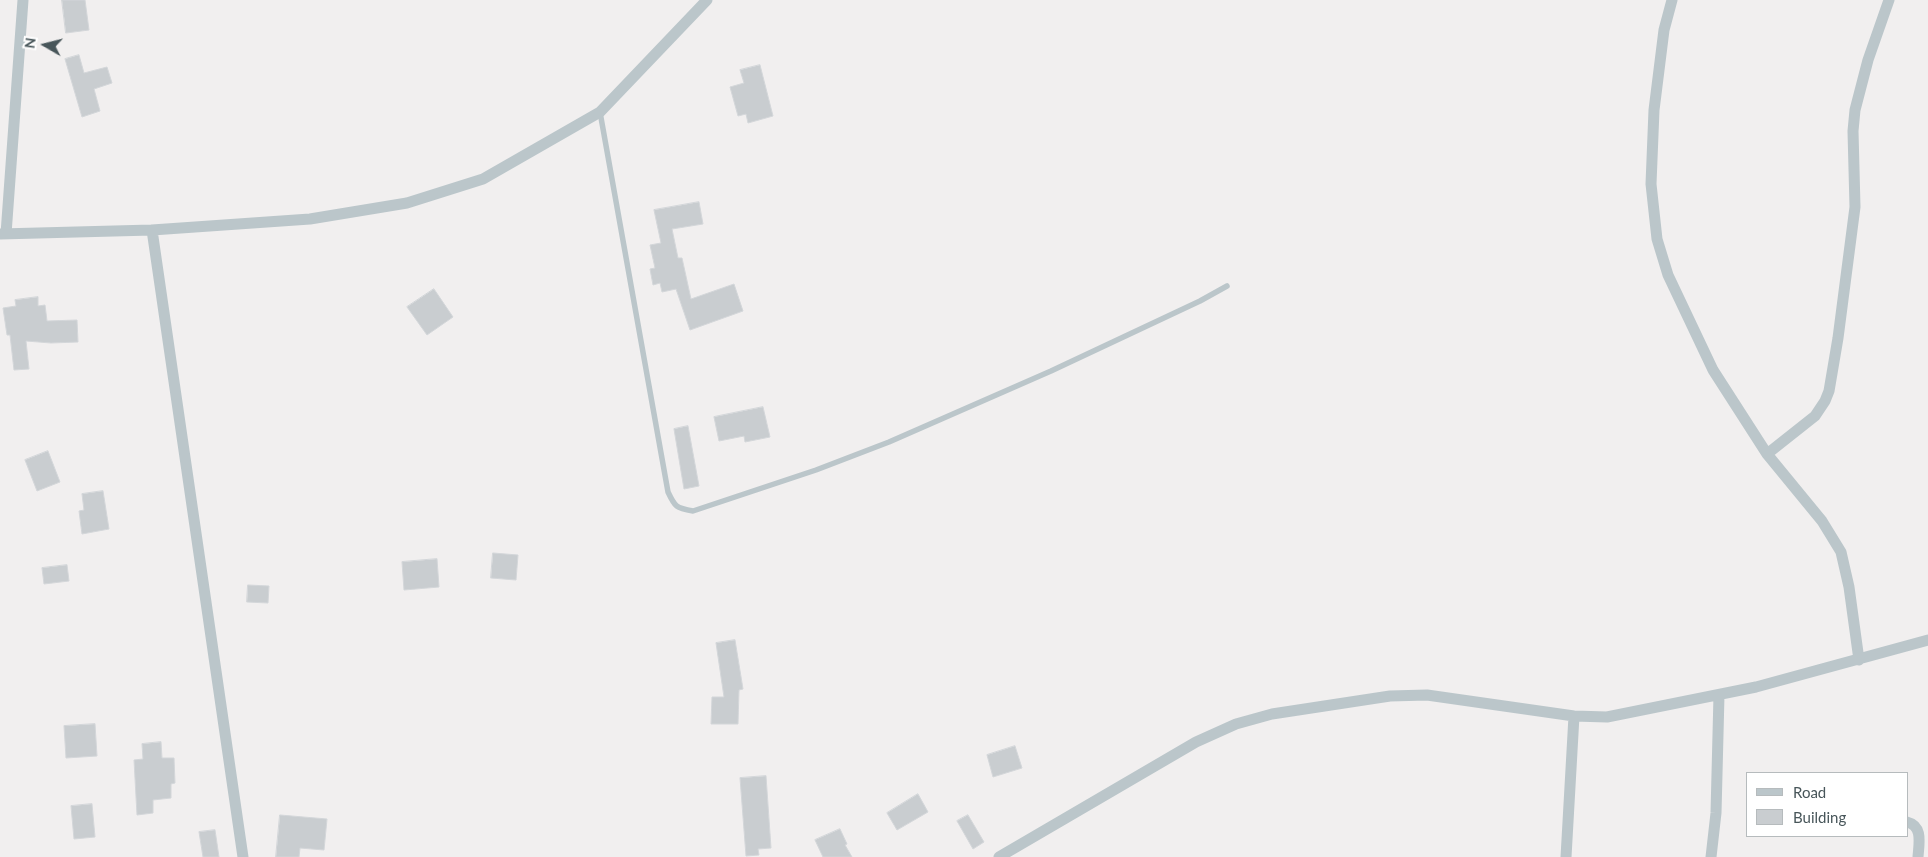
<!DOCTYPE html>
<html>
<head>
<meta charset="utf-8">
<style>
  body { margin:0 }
  #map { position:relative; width:1928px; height:857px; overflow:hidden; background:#f1efef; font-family:Lato,sans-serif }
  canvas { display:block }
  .legend { position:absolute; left:1746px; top:772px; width:162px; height:65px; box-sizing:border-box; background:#fff; border:1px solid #b6bbbd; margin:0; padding:6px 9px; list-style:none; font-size:15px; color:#48565a }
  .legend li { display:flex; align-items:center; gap:10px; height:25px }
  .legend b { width:25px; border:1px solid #b6bbbd }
  .north { position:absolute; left:20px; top:20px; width:50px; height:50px; -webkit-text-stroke:4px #fff; paint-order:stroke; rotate:278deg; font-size:14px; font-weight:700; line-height:20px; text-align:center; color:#48565a }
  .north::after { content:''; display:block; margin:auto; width:18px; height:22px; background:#48565a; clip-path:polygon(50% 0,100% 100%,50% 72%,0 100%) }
</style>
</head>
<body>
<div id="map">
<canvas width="1928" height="857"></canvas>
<ul class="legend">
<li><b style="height:6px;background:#bbc6ca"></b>Road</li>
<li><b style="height:14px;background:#c9cdd0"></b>Building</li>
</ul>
<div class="north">N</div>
</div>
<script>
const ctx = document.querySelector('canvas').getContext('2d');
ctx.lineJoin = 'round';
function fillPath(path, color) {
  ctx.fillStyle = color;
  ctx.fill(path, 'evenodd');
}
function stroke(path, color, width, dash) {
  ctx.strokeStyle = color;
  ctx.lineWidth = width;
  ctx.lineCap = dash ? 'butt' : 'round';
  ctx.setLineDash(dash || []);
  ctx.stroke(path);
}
const building = new Path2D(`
  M62,0H85L89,30L66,33Z
  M79,55L84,73L107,67L112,83L94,89L100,111L82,117L65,59Z
  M760,65L773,116L748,123L746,114L738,116L730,87L744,83L740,70Z
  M699,202L703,224L672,229L678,258H682L691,299L734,284L743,311L690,330L676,289L662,292L660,283L653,285L650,269L655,268L650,245L661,243L654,210Z
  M434,289L453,317L427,335L407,307Z
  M38,297V306L45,305L47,321L77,320L78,342L51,343L26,341L29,369L14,370L10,335H7L3,308L16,306L15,300Z
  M763,407L770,437L745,442L744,436L719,441L714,417Z
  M688,426L699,486L684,489L674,429Z
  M48,451L60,482L37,491L25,460Z
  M103,491L109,529L82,534L79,511L84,510L82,494Z
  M493,553L518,555L516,580L491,578Z
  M437,559L439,587L404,590L402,562Z
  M67,565L69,581L44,584L42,568Z
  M248,585L269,586L268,603L247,602Z
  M735,640L743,689L739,690L738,724H711L712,697H724L716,643Z
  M95,724L97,756L66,758L64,726Z
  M161,742L162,758H174L175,783L171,784V798L153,800V813L137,815L134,760L143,759L142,744Z
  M1015,746L1022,768L993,777L987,755Z
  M766,776L771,848L758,849L759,855L746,856L740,778Z
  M918,794L928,812L897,830L887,813Z
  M92,804L95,837L74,839L71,806Z
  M280,815L327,819L324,850L300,848L299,857H276Z
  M968,815L984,842L973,849L957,821Z
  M840,829L847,844L845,845L852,857H823L815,840Z
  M215,830L219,857H203L199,832Z`);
const service = new Path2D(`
  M600,112L668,492C675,507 676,508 693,511L816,470L889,442L1051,371L1200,301L1227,286`);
const minor = new Path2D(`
  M1672,0L1664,30L1654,110L1651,184L1657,239L1668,275L1713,370L1767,454L1822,521L1841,552L1849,587L1859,660
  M152,230L243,857
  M0,234L152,230L310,219L407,203L483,179L600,112L707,0
  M6,234L23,0
  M1767,454L1815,416L1825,401L1829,391L1838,338L1855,207L1853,131L1855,110L1868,60L1889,0
  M1907,822C1923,826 1919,843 1918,857
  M999,857L1196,742L1236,724L1272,714L1390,696L1427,695L1574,716L1607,717L1756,687L1928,640
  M1566,857L1574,716
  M1711,857L1716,813L1719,695`);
fillPath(building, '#c9cdd0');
stroke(building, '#d3d6d9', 1);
stroke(service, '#bbc6ca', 5.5);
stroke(minor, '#bbc6ca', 11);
</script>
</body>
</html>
